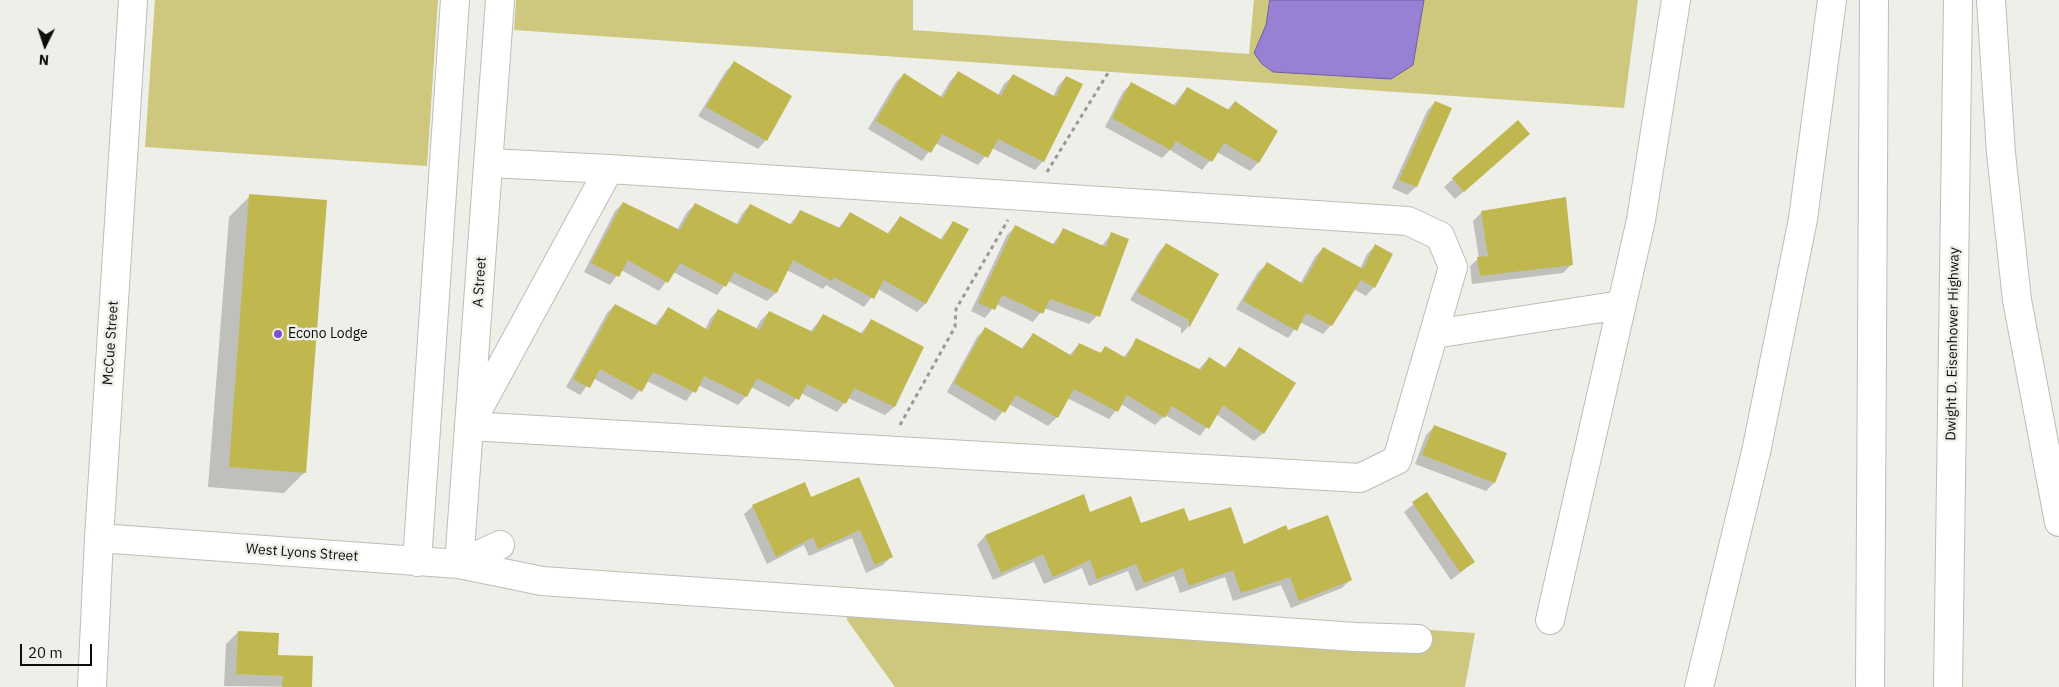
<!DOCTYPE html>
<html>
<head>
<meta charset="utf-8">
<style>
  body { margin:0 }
  #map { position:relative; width:2059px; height:687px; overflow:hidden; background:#efefea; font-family:"IBM Plex Sans",sans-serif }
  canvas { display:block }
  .north { position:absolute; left:20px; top:20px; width:50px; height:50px; -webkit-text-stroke:4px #efefea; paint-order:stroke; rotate:184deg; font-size:14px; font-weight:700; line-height:20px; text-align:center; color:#0e0e0c }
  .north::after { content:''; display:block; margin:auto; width:18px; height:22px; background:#0e0e0c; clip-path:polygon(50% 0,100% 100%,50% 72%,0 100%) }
  .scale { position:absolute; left:20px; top:644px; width:72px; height:22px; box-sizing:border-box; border:2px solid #0e0e0c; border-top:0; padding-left:6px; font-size:15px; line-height:18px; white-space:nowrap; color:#0e0e0c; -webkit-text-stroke:4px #efefea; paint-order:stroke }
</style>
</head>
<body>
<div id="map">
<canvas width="2059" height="687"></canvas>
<div class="north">N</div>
<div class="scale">20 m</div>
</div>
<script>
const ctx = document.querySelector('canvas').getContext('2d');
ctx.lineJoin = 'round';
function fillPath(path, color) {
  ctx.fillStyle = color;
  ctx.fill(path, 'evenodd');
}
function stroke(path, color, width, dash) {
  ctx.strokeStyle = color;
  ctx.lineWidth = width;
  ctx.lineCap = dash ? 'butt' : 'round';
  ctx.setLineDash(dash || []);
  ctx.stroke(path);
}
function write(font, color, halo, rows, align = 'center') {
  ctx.font = font + ' "IBM Plex Sans",sans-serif';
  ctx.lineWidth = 5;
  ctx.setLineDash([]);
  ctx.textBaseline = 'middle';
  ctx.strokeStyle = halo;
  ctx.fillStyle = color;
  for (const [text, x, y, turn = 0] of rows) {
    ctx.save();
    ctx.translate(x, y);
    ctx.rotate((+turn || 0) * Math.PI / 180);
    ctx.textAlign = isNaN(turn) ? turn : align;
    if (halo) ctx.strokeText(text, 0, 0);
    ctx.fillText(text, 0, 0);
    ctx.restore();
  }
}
const green = new Path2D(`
  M155,0H438L427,166L145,147Z
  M516,0H913V30L1249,54L1254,0H1270L1266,25L1254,53L1262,64L1273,72L1353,77L1413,65L1424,0H1638L1624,108L514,30Z
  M848,591L1475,633L1465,687H895L847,620Z`);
const water = new Path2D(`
  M1270,0H1424L1413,65L1391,79L1273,72L1262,64L1254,53L1266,25Z`);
const shadow = new Path2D(`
  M734,63L766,140L758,149L698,116L726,71Z
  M958,73L998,95L1004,84L1013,76L1053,97L1058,86L1066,77L1043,161L1035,170L992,148L978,165L935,143L922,161L868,129L896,82L904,74L940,98L950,81Z
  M1131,84L1173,106L1187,88L1227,110L1235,102L1277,132L1258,163L1250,171L1217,152L1202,170L1170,150L1162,158L1105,127L1123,92Z
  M1435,102L1450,109L1416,187L1407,195L1392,188L1427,111Z
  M1520,142L1455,199L1444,187L1453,179Z
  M250,196L305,472L284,493L208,487L229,217Z
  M1565,198L1572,264L1563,273L1472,284L1470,266L1479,258L1473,221L1482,212Z
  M623,203L677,230L687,212L696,204L736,225L742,214L750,205L789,225L801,211L838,229L850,213L887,234L900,217L940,240L953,222L926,303L917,312L878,289L864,307L826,285L823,289L787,270L776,293L767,301L728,281L717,295L673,272L659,291L621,270L610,285L584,272L615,211Z
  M1016,226L1052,245L1064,229L1101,247L1111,234L1097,316L1089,324L1044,308L1033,322L996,304L985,318L971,311L1007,235Z
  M1166,244L1217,274L1188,327L1181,334V328L1130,300L1158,253Z
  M1375,246L1374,287L1366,296L1354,289L1331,325L1323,334L1300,322L1288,338L1236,309L1258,272L1267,264L1300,284L1315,257L1323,248L1360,269L1367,254Z
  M615,305L654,326L668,309L705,330L710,319L718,310L756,329L761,320L769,312L810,332L823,316L860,334L871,321L923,347L894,407L885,415L848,398L837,412L801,393L789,407L751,387L746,396L738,405L698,385L686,401L647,381L632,400L593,378L580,395L566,387L607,313Z
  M985,329L1021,349L1033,334L1069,356L1079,344L1099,354L1105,348L1123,358L1137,340L1198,370L1209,358L1224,368L1239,349L1294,383L1263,433L1254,441L1216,414L1200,436L1165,415L1155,425L1121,404L1109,419L1067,398L1057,417L1048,426L1009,404L995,421L947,392L977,337Z
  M1435,426L1505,453L1494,483L1486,491L1415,464L1426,435Z
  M859,479L891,557L883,565L866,573L852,538L809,556L804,545L767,564L744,514L753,506L811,498Z
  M1427,493L1474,562L1451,580L1404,512Z
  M1083,496L1089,513L1141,525L1188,523L1243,546L1287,531L1351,579L1342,588L1291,608L1281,585L1233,601L1225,577L1180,593L1174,576L1136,591L1128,571L1089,586L1082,568L1044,584L1034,562L993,580L977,545L985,536Z
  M238,632L276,656L311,687L224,686L226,644Z`);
const building = new Path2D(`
  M734,61L792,96L767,141L706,107Z
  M958,71L1001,96L1013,74L1056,97L1066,76L1083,84L1044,162L998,139L988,158L942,134L931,153L876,121L904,73L943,98Z
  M1131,82L1176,106L1187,87L1229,110L1235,101L1278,131L1259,163L1224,143L1212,162L1176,141L1171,150L1112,118Z
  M1435,101L1452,108L1417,187L1399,180Z
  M1518,120L1530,134L1464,192L1452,178Z
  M249,194L327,200L306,473L229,467Z
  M1566,197L1573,265L1480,276L1477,257L1488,256L1481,211Z
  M623,202L680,230L695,203L739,225L750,204L792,225L800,210L840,228L850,212L889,234L900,216L942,240L953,221L969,229L926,304L884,280L874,299L834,277L832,281L793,260L777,293L734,272L726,287L680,263L668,283L628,260L619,277L591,263Z
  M1015,225L1055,245L1063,228L1106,247L1111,232L1129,239L1100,317L1050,299L1043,314L1002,295L995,310L978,303Z
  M1166,243L1219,274L1189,328V320L1137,292Z
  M1375,244L1393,254L1375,288L1361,280L1332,326L1306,313L1297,331L1243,301L1267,262L1303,284L1323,247L1363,269Z
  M615,304L657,326L668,307L708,330L718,309L760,330L769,311L813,332L823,314L863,334L871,319L924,347L895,407L854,388L846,404L807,384L799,400L757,378L747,397L704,376L696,393L653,372L642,392L600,369L590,388L573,379Z
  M985,327L1023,349L1033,333L1072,356L1079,343L1101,353L1105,346L1126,358L1136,338L1201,370L1209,357L1226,368L1239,347L1296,383L1264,434L1223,405L1209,429L1172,406L1165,418L1127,395L1118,412L1074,389L1058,418L1016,395L1005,413L954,383Z
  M1434,425L1507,453L1495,483L1422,455Z
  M859,477L893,557L875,565L860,530L818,549L813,537L776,557L752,505L805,482L811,497Z
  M1427,492L1475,562L1460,572L1412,502Z
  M1084,494L1090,512L1131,496L1141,523L1184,508L1189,521L1231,507L1244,544L1286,525L1288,530L1328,515L1352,580L1299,601L1290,577L1241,593L1233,570L1189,586L1183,568L1144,583L1136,564L1097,579L1090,560L1053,577L1043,554L1001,573L985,535Z
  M238,631L279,633L278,655L313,656L312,687H282L283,676L236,674Z`);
const path = new Path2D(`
  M1047,172L1108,73
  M900,425L955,327L956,309L1008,220`);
const minor = new Path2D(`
  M500,0L459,564L542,581L1356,637L1418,639
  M489,163L609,169L1408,221L1440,236L1453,267L1397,460L1360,478L469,426L609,169
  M1434,334L1621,305
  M99,538L459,564L500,545
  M417,562L455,0
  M1550,620L1641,220L1676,0`);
const major = new Path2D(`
  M92,687L99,538L133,0`);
const highway = new Path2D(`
  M1991,0L2001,153L2017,300L2059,522
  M1699,687L1756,452L1803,219L1832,0
  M1870,687L1874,0
  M1948,687L1958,0`);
const markers = [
  [278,334,5,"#7a50c9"]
];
const streetNames = [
  ["A Street",480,282,-86],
  ["McCue Street",111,343,-86],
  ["Dwight D. Eisenhower Highway",1953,344,-89],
  ["West Lyons Street",302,553,4]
];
const poiNames = [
  ["Econo Lodge",288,334]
];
fillPath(green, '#cec87f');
fillPath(water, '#9880d5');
stroke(water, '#6f5e99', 1);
fillPath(shadow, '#0003');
fillPath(building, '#c1b74f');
stroke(minor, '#bdbdb8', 30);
stroke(major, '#bdbdb8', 30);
stroke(highway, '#bdbdb8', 30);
stroke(path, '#999995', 3, [4, 4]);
stroke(minor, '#fff', 28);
stroke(major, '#fff', 28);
stroke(highway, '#fff', 28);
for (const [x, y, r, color] of markers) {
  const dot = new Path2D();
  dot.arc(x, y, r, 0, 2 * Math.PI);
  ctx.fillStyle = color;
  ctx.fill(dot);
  stroke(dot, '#efefea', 2);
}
write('14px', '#0e0e0c', '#efefea', streetNames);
write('14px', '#0e0e0c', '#efefea', poiNames, 'left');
</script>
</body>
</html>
